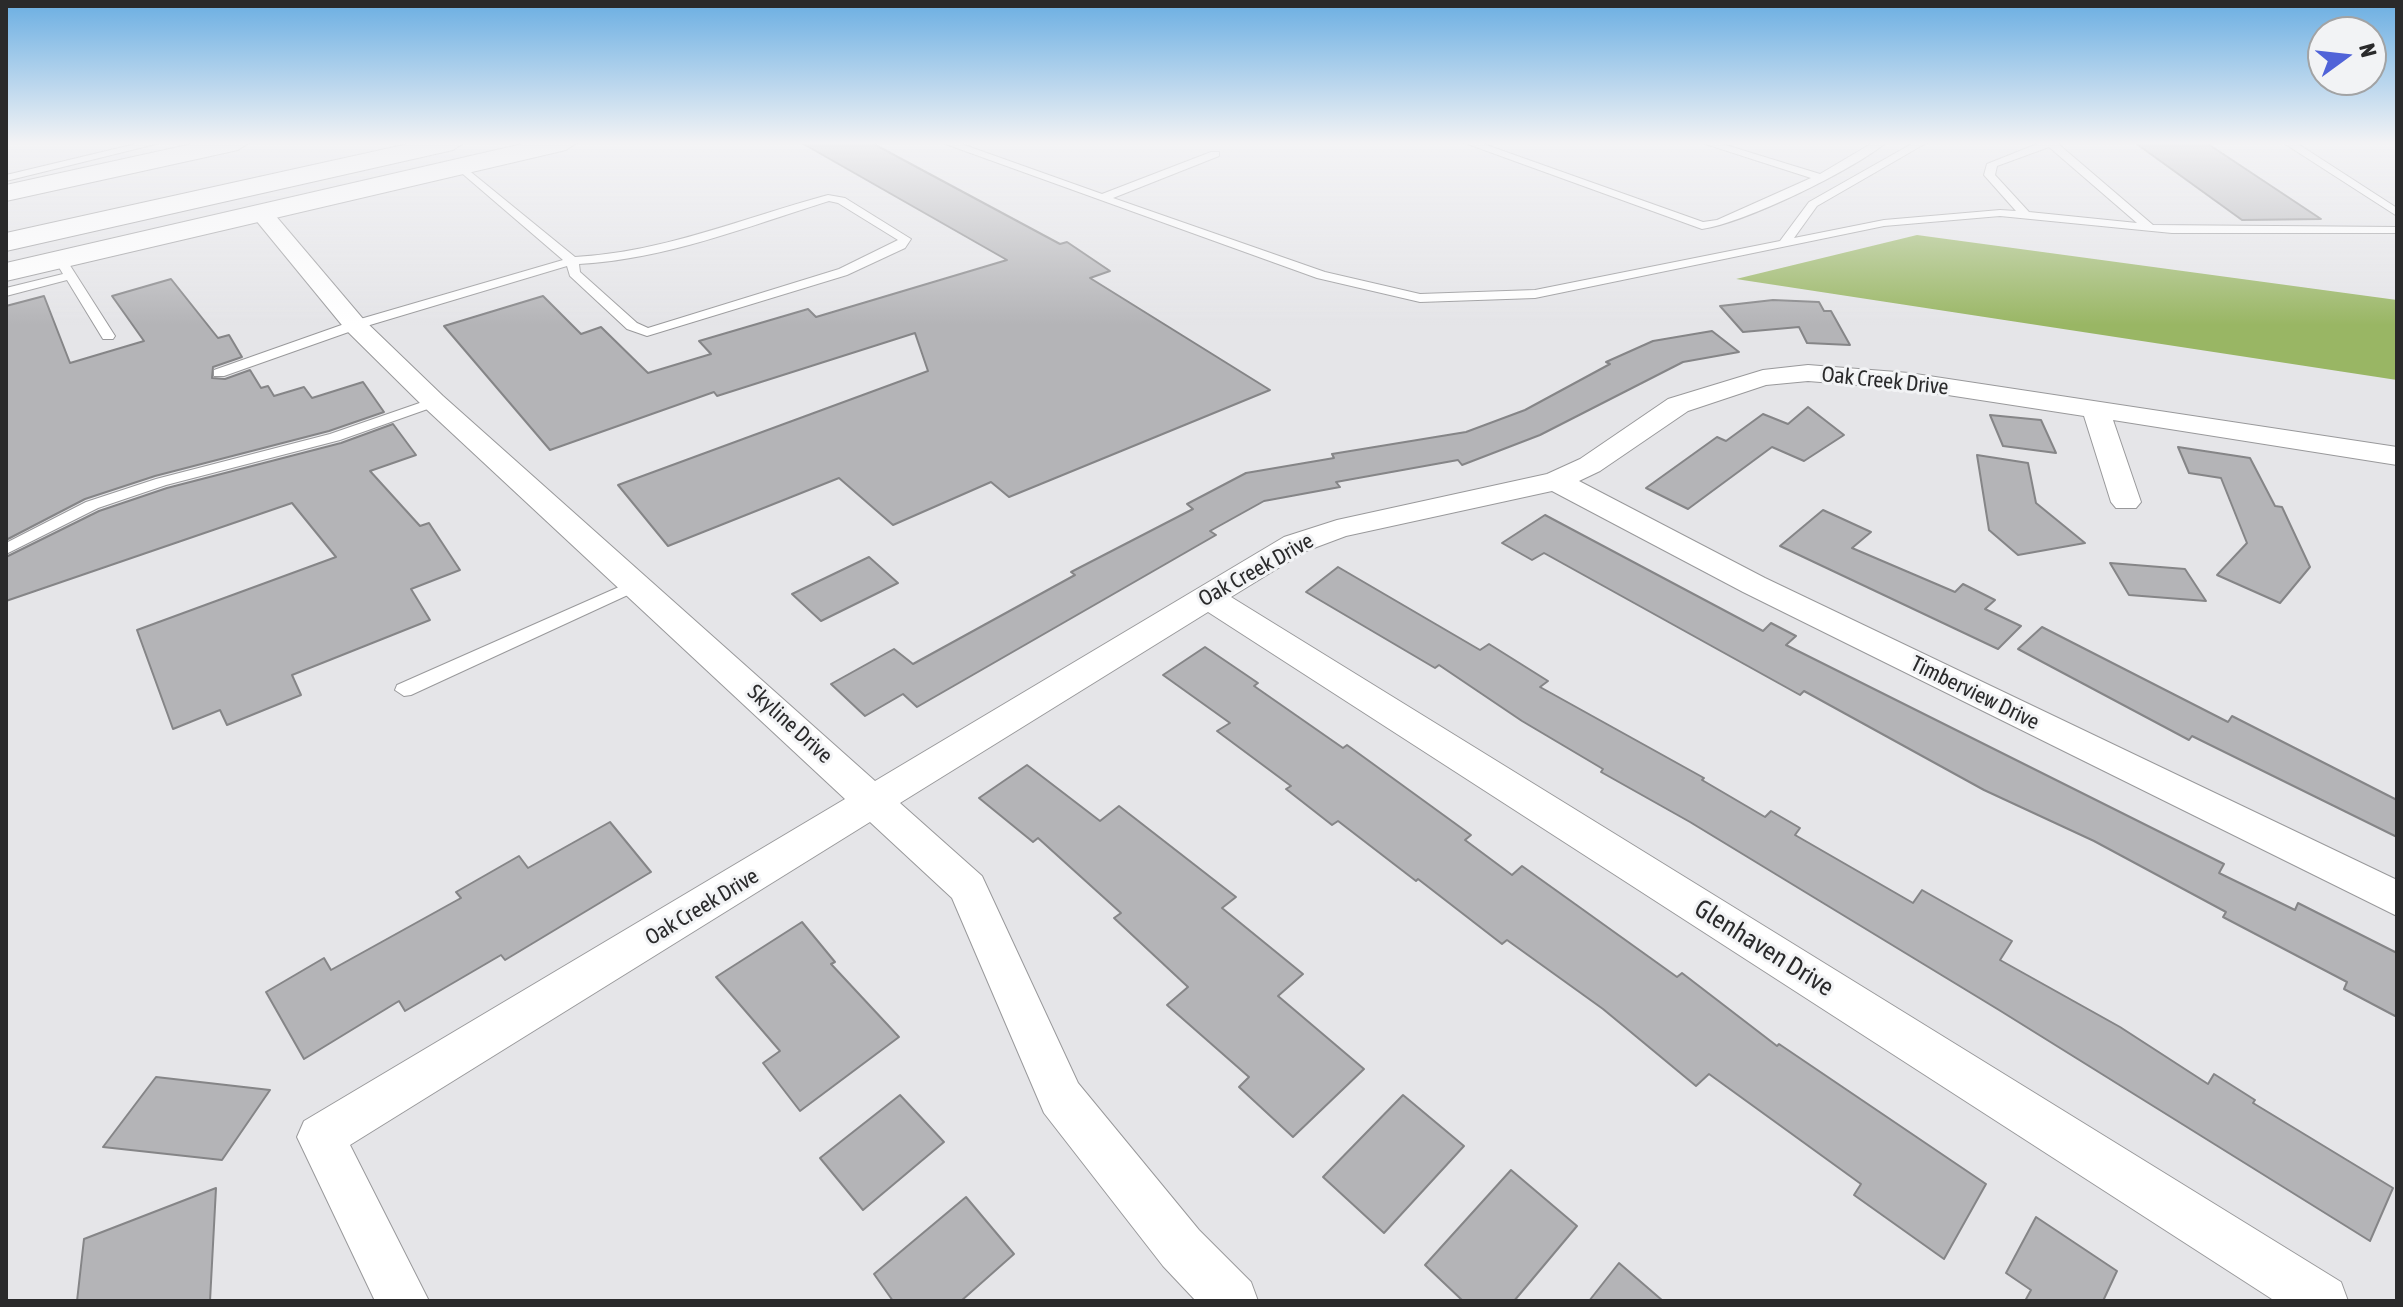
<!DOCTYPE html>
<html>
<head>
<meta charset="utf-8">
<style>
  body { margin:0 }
  #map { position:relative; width:2403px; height:1307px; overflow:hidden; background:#e5e5e8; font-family:"Asap Condensed",sans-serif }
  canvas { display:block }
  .frame { position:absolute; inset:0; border:8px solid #2a2a2b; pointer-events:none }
  .north { position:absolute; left:2307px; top:16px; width:80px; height:80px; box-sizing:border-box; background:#f2f3f5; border:2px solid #a2a3a4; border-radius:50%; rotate:75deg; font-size:22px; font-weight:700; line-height:32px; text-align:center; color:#2a2a2b }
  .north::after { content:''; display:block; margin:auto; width:28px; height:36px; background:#5063d8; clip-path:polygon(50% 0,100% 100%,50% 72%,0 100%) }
</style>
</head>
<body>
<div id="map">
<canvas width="2403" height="1307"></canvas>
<div class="frame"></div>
<div class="north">N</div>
</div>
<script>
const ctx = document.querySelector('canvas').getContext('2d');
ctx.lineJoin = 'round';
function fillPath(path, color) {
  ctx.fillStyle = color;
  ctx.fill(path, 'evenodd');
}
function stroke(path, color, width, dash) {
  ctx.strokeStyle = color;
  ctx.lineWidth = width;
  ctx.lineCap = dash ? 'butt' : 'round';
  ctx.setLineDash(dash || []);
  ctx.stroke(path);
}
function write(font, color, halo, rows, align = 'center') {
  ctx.font = font + ' "Asap Condensed",sans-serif';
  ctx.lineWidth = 6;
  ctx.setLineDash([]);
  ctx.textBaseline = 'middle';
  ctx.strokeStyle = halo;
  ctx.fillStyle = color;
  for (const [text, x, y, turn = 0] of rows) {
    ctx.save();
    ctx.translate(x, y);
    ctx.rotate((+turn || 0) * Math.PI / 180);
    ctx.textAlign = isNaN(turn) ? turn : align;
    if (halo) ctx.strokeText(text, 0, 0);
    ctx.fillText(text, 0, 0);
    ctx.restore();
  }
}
const forest = new Path2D(`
  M1917,235L2397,300V380L1736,279Z`);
const building = new Path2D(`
  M800,142H870L1060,244L1067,242L1110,271L1090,278L1270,390L1009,497L991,482L893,525L839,478L668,546L618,485L928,371L915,333L717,396L714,392L550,450L444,326L543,296L581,334L601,327L648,373L711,354L699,341L808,309L816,317L1007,260Z
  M2134,142H2205L2321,219L2242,220Z
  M171,279L218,338L229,335L242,357L213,367L212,378L225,379L250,370L261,388L268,386L274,396L304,387L312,398L363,382L384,412L329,431L155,476L85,499L6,540V306L44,296L70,363L144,341L112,296Z
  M1773,300L1819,302L1824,311H1831L1850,345L1807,343L1799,327L1743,332L1720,306Z
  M1712,331L1739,352L1683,362L1540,435L1462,465L1458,460L1336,482L1340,487L1264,501L1210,531L1216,535L917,707L903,694L865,716L831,684L894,649L913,664L1075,575L1071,572L1193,509L1187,504L1246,473L1334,458L1332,454L1466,432L1525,410L1610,364L1606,362L1653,341Z
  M1808,407L1844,435L1804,461L1772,447L1688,509L1646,488L1717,437L1726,441L1763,414L1788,424Z
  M1990,415L2041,420L2056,453L2003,446Z
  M393,424L416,455L370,471L420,526L429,523L460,570L411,589L430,620L292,675L301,695L227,725L220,710L173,729L137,630L336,557L292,503L6,601V557L99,511L167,488L341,443Z
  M2178,447L2250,458L2275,506L2282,507L2310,567L2280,603L2217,575L2247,543L2221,478L2189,473Z
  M1977,455L2028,463L2036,503L2085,543L2018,555L1989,530Z
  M1823,510L1871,532L1852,548L1955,592L1963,584L1995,600L1985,609L2021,626L1998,649L1780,546Z
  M1545,515L1763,631L1771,623L1796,636L1786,645L2224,864L2219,873L2295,910L2298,903L2397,953V1017L2344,989L2347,982L2223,917L2226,912L2094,841L1984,790L1804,691L1800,695L1544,553L1532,560L1502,543Z
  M869,557L898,583L821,621L792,594Z
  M2110,563L2185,569L2206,601L2129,595Z
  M1338,567L1480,650L1489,644L1548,681L1540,687L1704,778L1702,780L1765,817L1771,811L1800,828L1795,835L1913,903L1922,890L2012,941L2000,960L2120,1027L2208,1084L2214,1074L2255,1100L2253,1103L2393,1188L2370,1241L1999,1010L1690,822L1601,772L1603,769L1522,721L1439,665L1435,668L1306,592Z
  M2042,627L2228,722L2232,716L2397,800V837L2192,736L2189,740L2018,649Z
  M1205,647L1258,683L1254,686L1343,748L1347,745L1471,835L1465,840L1512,875L1522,866L1677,977L1682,973L1777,1046L1779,1044L1986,1184L1944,1259L1854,1195L1861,1184L1709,1074L1696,1086L1603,1009L1507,940L1502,944L1418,879L1416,881L1338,821L1332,825L1286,789L1291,786L1217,731L1230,723L1163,675Z
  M1027,765L1100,821L1119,806L1236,897L1222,908L1303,974L1278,996L1364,1069L1293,1137L1239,1087L1249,1077L1167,1005L1188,987L1114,918L1121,913L1038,838L1033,842L979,798Z
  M610,822L651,872L505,960L501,955L405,1011L399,1001L304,1059L266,992L324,958L331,970L461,898L456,892L519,856L528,868Z
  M802,922L835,962L831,964L899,1037L800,1111L763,1063L780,1051L716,977Z
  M156,1077L270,1090L222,1160L103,1147Z
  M900,1095L944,1142L863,1210L820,1158Z
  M1403,1095L1464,1146L1384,1233L1323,1177Z
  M1511,1170L1577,1226L1514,1301H1463L1425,1265Z
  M216,1188L210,1301H77L84,1239Z
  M966,1197L1014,1254L961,1301H893L874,1274Z
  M2036,1217L2117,1271L2103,1301H2025L2031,1290L2006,1273Z
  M1619,1263L1663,1301H1589Z`);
const lane = new Path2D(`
  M144,142H164L6,181V175Z
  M940,142H956L1102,194L1211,152H1219V156L1113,198L1325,272L1420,294L1535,290L1780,241L1809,202L1915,142H1928L1817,206L1794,238L1884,220L2000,210L2016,211L1984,175L1987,164L2042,142H2056L2153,225L2397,227V233H2172L2000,216L1884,226L1535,298L1420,302L1317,278ZM2049,147L2137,223L2029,212L1995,175L1997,166Z
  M1462,142H1478L1703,222L1717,220L1811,178L1699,142H1716L1820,174L1874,142H1887C1851,171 1747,222 1702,229Z
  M2282,142H2295L2397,208V216Z
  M461,164L575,257C664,252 743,218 828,195L845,198L911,239L905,248L847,275L647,336L627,329L570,276L567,266L360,328L224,376H214V370L350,322L563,260L457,169V165ZM829,201L838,203L898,240L839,269L648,328L637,323L580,272L579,264C666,259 746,227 829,201Z
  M56,256H64L115,336L113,339H103L67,280L6,296V288L63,274L54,259Z
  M434,398L441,402L439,405L340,440L166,485L98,508L6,554V543L86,502L156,479L330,434Z
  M637,579L643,580L645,584L643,588L411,695L404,696L395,690L397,685Z`);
const street = new Path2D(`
  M261,207L269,208L364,320L443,396L875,781L1284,537L1337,520L1547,474L1580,459L1668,399L1763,370L1808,365L1909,373L2397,447V465L2113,420L2141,502L2136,508H2116L2111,502L2084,416L1909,389L1808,381L1766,385L1688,411L1600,471L1579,481L1765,578L2397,880V916L1743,592L1552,491L1346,536L1306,551L1231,597L2341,1282L2348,1301H2275L1208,612L900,803L982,876L1078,1083L1199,1230L1251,1282L1258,1301H1196L1163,1266L1044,1113L952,898L870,822L350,1145L429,1301H375L297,1137L304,1121L845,799L425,408L346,330L250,213Z`);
const secondary = new Path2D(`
  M201,142H250L238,150L6,201V185Z
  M531,142H578L566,150L6,281V263Z`);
const highway = new Path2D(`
  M417,142H465L453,150L6,251V233Z`);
const streetNames = [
  ["Oak Creek Drive",1885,381,6],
  ["Oak Creek Drive",1256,570,-29],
  ["Timberview Drive",1975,693,26],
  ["Skyline Drive",790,724,42],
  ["Oak Creek Drive",702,907,-31]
];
const nearStreetnames = [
  ["Glenhaven Drive",1764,948,32]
];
fillPath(forest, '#99b664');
fillPath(building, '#b4b4b7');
stroke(building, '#858587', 2);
stroke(lane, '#99999b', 2);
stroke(street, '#99999b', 2);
stroke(secondary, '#99999b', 2);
stroke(highway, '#99999b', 2);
fillPath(lane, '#fff');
fillPath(street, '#fff');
fillPath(secondary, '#fff');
fillPath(highway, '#fff');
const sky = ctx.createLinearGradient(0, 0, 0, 325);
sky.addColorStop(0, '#6aaee2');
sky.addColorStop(0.44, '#f3f3f5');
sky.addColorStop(1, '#f3f3f500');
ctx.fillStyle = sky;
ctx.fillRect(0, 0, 2403, 325);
write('22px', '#2a2a2b', '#f2f3f5', streetNames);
write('26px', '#2a2a2b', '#f2f3f5', nearStreetnames);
</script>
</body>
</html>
